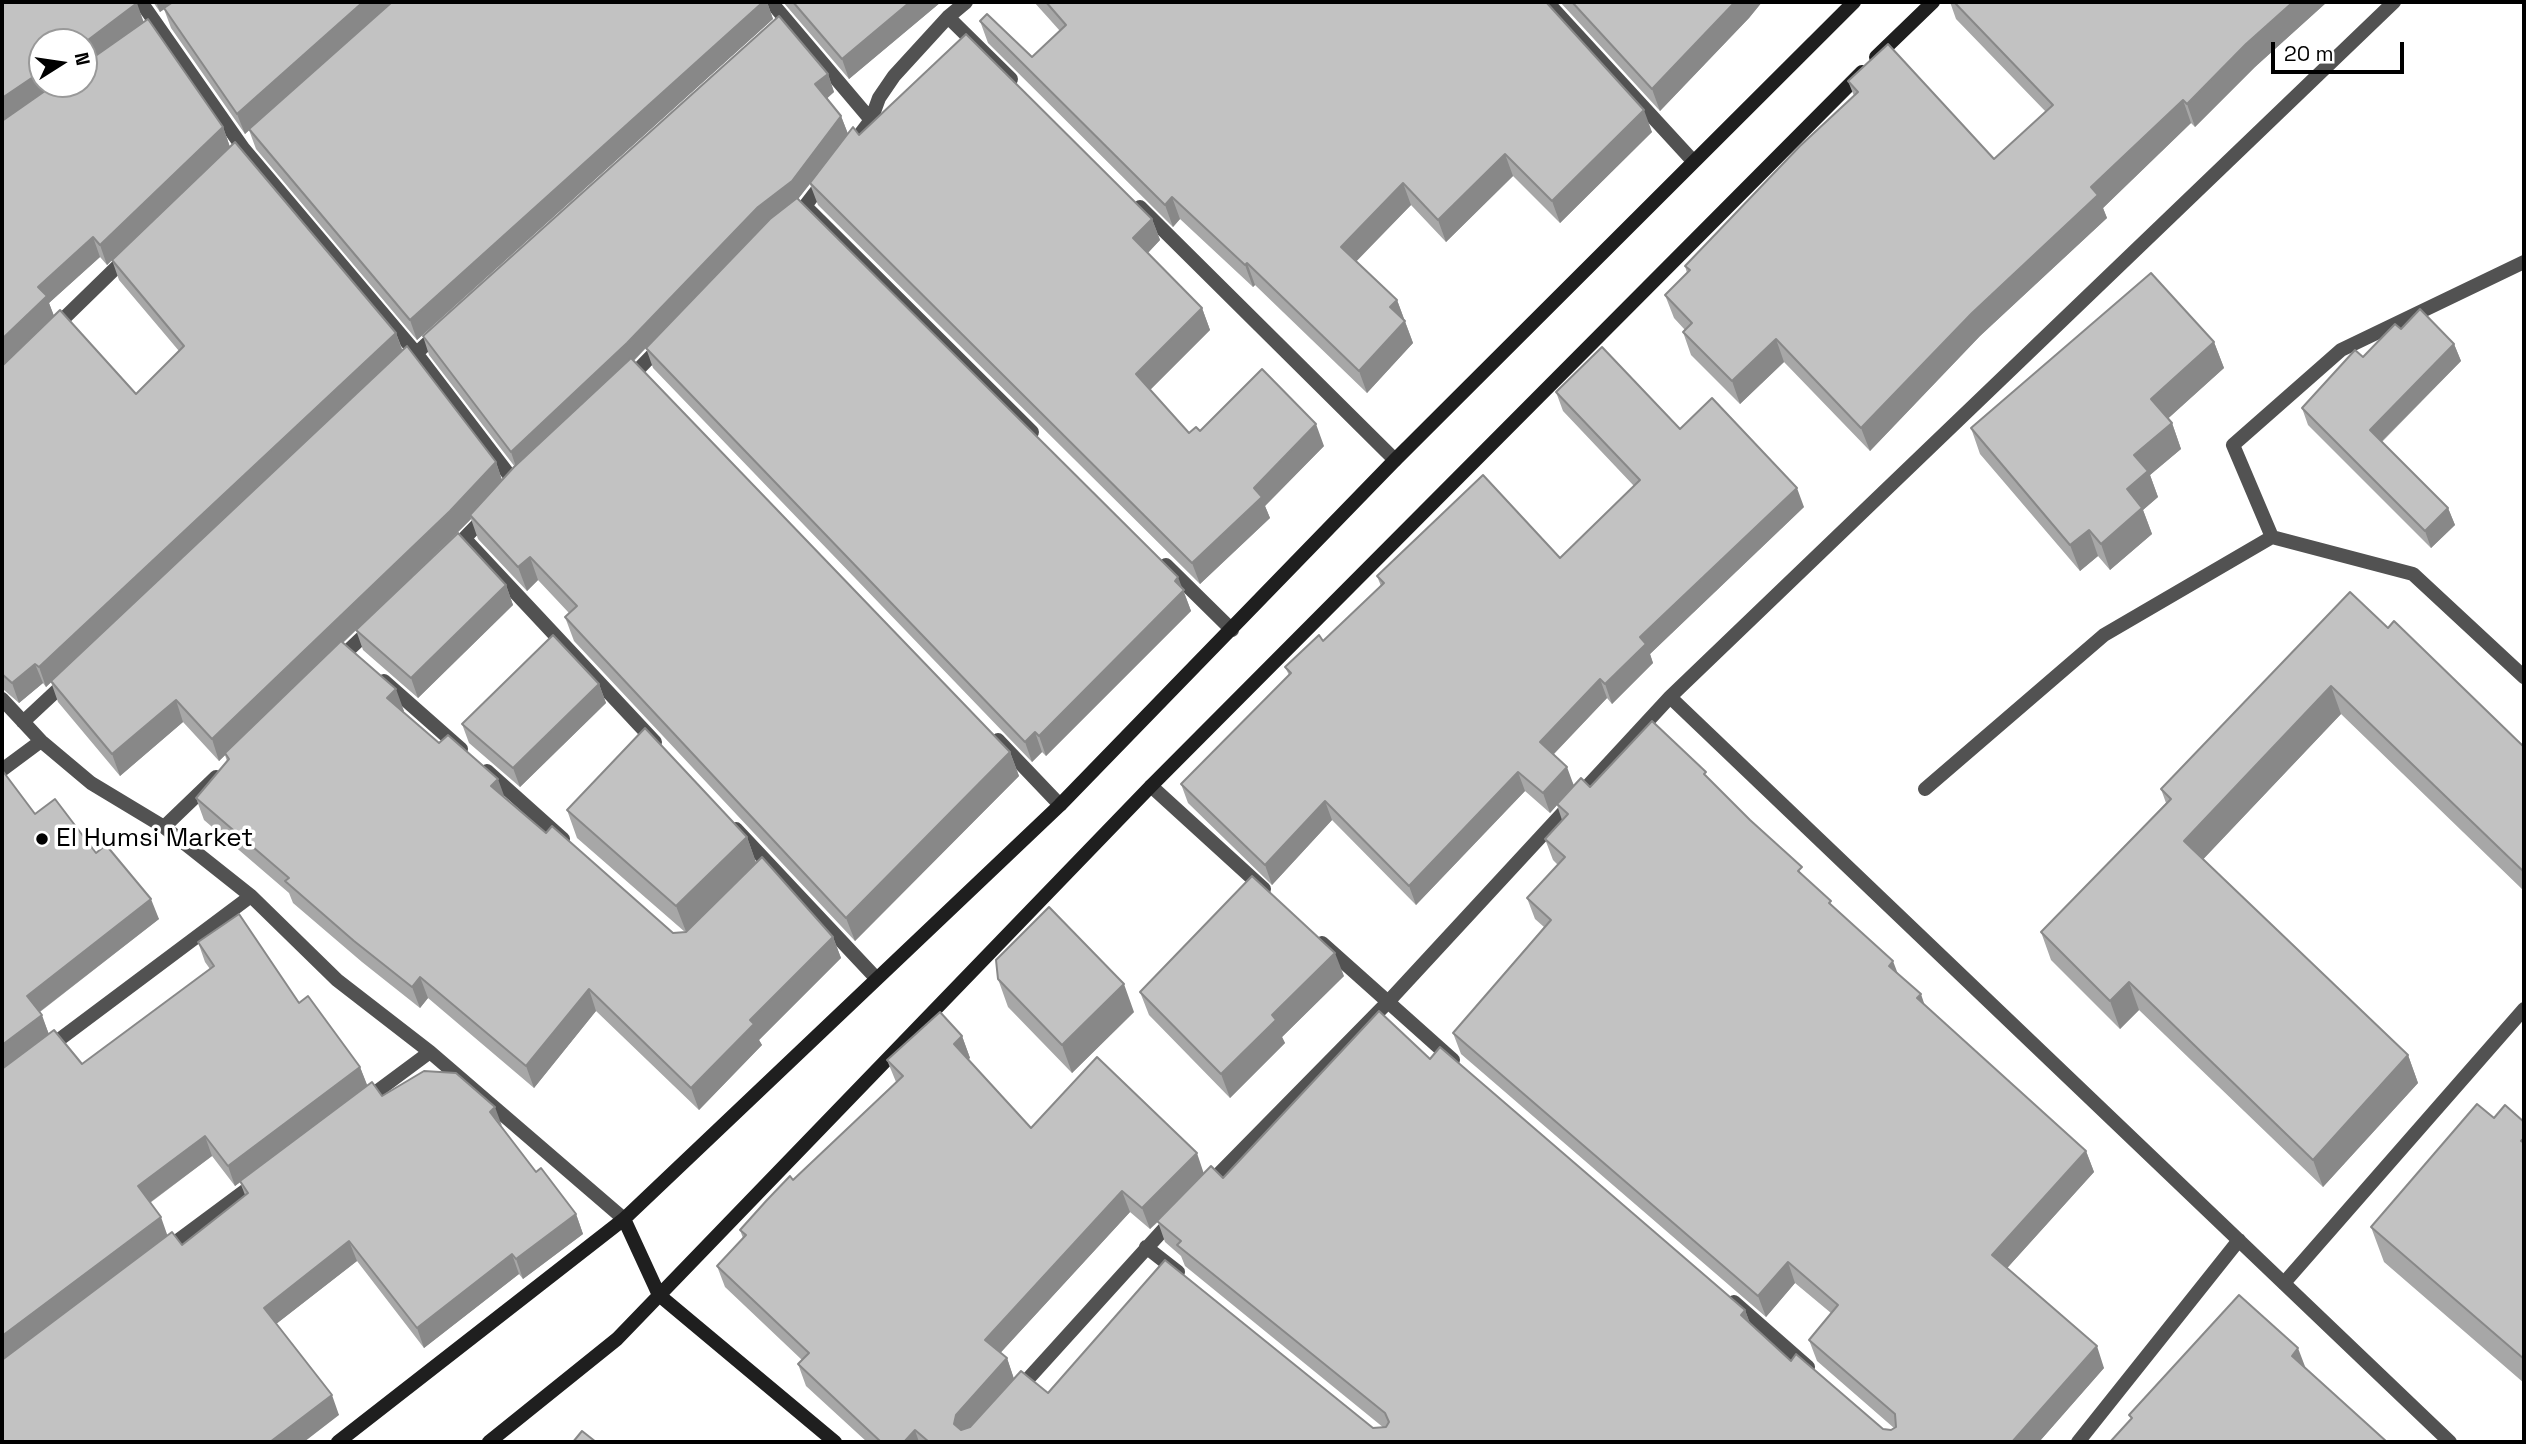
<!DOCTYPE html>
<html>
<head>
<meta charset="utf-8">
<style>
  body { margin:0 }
  #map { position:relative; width:2526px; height:1444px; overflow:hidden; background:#fff; font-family:"Space Grotesk",sans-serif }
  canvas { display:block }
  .frame { position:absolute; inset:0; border:4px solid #000; pointer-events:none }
  .north { position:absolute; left:28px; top:28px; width:70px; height:70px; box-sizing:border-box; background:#fff; border:2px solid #999; border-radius:50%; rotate:78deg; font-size:19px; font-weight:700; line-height:28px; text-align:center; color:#000 }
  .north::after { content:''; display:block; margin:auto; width:24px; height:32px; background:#000; clip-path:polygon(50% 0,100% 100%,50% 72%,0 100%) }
  .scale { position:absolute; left:2271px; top:42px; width:133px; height:32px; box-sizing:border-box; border:4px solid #000; border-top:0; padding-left:9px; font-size:21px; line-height:24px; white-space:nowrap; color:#000; -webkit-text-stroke:5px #fff; paint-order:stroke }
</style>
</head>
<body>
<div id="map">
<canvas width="2526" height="1444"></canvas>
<div class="frame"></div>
<div class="north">N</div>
<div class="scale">20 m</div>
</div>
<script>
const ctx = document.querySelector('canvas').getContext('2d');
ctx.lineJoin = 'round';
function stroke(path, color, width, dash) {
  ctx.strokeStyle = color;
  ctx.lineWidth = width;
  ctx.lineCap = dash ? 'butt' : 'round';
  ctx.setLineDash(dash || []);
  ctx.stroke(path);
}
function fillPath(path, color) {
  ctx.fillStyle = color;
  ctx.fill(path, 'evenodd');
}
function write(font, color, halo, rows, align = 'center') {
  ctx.font = font + ' "Space Grotesk",sans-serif';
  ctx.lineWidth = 7;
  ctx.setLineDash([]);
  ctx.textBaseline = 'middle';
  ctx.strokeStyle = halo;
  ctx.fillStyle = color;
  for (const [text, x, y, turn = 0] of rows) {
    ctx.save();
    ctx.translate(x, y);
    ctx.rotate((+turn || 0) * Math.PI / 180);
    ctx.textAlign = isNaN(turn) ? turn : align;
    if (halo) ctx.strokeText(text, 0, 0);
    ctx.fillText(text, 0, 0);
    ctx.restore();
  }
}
const lane = new Path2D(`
  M2272,537L2233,445L2341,350L2524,262
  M1925,789L2104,635L2272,537L2413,574L2524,677
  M2284,1283L2524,1009`);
const street = new Path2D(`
  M141,2L243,148L416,353L516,484
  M771,2L871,120
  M1547,2L1693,161
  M948,17L1011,79
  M848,150L871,120L879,98L894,76L948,17L966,2
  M805,206L1032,432
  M1140,207L1395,460
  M792,216L805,206L825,180
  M53,329L129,255
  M402,367L438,333
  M629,379L661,346
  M465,539L655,742
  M451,552L485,517
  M1166,565L1232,630
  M337,661L373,627
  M384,681L461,749
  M1670,697L2450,1442
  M2,699L41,741L91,783L164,827L251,896L337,980L430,1052L624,1219
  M23,722L68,680
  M998,740L1060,805
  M2,770L41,741
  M487,771L563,839
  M1151,786L1264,889
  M164,827L216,777
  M736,829L876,978
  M1322,943L1453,1060
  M48,1048L251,896
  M364,1101L430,1052
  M1206,1187L1387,1003L1670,697L2394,2
  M1146,1247L1178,1272
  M165,1250L258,1181
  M1734,1302L1808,1367
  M1018,1390L1174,1218
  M2078,1442L2239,1240`);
const secondary = new Path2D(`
  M1876,57L1933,2
  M624,1219L659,1295L835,1442
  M338,1442L624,1219L1060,805L1395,460L1854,2
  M489,1442L617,1339L1151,786L1862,72`);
const wall = new Path2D(`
  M2,2L144,22L223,127L230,147L396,333L403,351L496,462L502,480L515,467L429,355L423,336L828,74L834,92L827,98L841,116L848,134L859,135L1152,219L1160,240L1148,253L1202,308L1210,330L1150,390L1189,433L1200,431L1324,446L1265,506L1270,518L1200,584L818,205L810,184L798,199L1183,589L1191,611L1046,756L1042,752L1032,762L653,368L646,348L634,361L1010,752L1019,776L855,941L574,641L565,617L569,613L538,580L527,591L478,539L471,519L458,532L343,643L404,711L403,712L546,833L673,933L685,932L577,838L567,810L747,837L756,863L833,937L841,958L759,1040L762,1045L699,1110L596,1011L534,1088L428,998L420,1008L362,962L293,903L289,893L204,820L196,798L227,761L225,755L219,761L183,722L120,776L58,702L51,682L46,687L43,683L19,703L4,690L2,691ZM100,257L107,265L112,260L119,280L179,351L136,394L54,316L49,303Z
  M153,2H767L773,19L417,340L256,149L249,130L245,134L171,28L164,9L160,12Z
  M783,2H941L849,79Z
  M1034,2H1546L1652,132L1560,223L1513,176L1446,242L1411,205L1356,261L1397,300L1413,343L1367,393L1255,285L1253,287L1180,219L1173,227L988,43L980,21L1032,57L1060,31Z
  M1560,2H1762L1749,18L1660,111Z
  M1950,2H2327L2255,67L2195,127L2191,123L2103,208L2107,218L1980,336L1870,451L1784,362L1740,404L1691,355L1683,332L1685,330L1674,318L1665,295L1687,273L1685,266L1854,96L1848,81L1994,159L2046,112L1956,19Z
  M2401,329L2454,344L2461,361L2382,442L2448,508L2455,525L2431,548L2308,425L2302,408L2363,357Z
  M2214,342L2224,368L2168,418L2172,423L2181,449L2150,475L2158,497L2143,510L2152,534L2110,570L2098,556L2080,571L1980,454L1971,428Z
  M1556,392L1680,429L1804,507L1650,654L1653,663L1612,704L1607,698L1554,754L1574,785L1590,787L1708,779L1805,877L1898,974L1924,1005L2086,1151L2094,1172L2007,1268L2104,1368L2039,1442H867L806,1386L798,1364L802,1360L725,1287L717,1266L743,1238L740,1230L896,1082L887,1060L962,1036L970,1058L968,1059L1031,1128L1223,1178L1430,1059L1745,1310L1750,1324L1791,1361L1883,1429L1891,1430L1894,1428L1817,1361L1809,1340L1831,1313L1795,1283L1766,1317L1461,1054L1453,1033L1544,927L1535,919L1527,898L1558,865L1553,860L1545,839L1562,820L1557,805L1550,813L1525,791L1416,905L1332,820L1272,885L1188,803L1181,784L1289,675L1285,667L1323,641L1381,586L1377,576L1560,558L1634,486L1563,411ZM1130,1212L1150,1229L1158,1222L1165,1242L1181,1256L1185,1266L1384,1428H1373L1048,1393L1014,1379L1007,1358L1000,1353Z
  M506,585L513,605L418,698L363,650L356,630Z
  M2388,628L2524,747V891L2341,714L2203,859L2408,1055L2418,1083L2323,1187L2139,1010L2120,1029L2051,960L2041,932L2166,803L2161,789Z
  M599,684L606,703L520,787L469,743L462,724Z
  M35,814L96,853L159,919L40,1012L49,1034L82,1064L210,969L205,962L198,942L299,1003L360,1067L367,1086L382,1096L502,1127L536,1172L576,1214L583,1234L523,1279L519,1274L424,1348L357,1261L276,1324L339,1415L2,1442ZM212,1156L235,1186L240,1182L245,1195L182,1245L167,1236L150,1203Z
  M1344,976L1282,1037L1285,1043L1230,1098L1149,1015L1140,992Z
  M998,979L1134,1012L1072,1073L1008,1007Z
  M2494,1118L2524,1122V1383L2384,1262L2371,1227Z`);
const shadedWall = new Path2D(`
  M156,2H175L160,12Z
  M363,2H393L245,134L237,114Z
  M761,2H767L773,19L417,340L410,320Z
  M910,2H941L849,79L842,59Z
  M1735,2H1762L1749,18L1660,111L1652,89Z
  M2293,2H2327L2255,67L2195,127L2187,104L2246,44Z
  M137,3L144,23L84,68V43Z
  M42,71V84H61L2,123V98Z
  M828,74L834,92L822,103L815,84Z
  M2183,100L2191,123L2103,208L2107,218L1980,336L1870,451L1861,428L2091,187Z
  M1644,110L1652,132L1560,223L1552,201Z
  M841,116L848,134L798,199L764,225L633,361L517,470L511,452Z
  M223,127L230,147L107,265L100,245Z
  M1505,154L1513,176L1446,242L1438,220Z
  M1403,183L1411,205L1349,269L1341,247Z
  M1172,197L1180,219L1173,227L1165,205Z
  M1152,219L1160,240L1141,260L1133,238Z
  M93,237L100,257L49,303L54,316L2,366V339L38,287Z
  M1247,263L1255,285L1253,287L1245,265Z
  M1397,300L1413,343L1367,393L1359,371L1390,307Z
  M1202,308L1210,330L1144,396L1136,374Z
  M396,333L403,353L46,687L39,667Z
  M1776,339L1784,362L1740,404L1732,381Z
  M2214,342L2224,368L2161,425L2151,399Z
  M2454,344L2461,361L2376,447L2370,430Z
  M2172,423L2181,449L2150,475L2158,497L2143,510L2152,534L2110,570L2101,544L2127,489L2134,455Z
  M1316,424L1324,446L1265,506L1270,518L1200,584L1192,563L1254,488Z
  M496,462L503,483L470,515L471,519L458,532L219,761L212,739Z
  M1797,488L1804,507L1650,654L1653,663L1612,704L1605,684L1640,637Z
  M2448,508L2455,525L2431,548L2425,531Z
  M2089,530L2098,556L2080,571L2070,545Z
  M530,557L538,580L527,591L518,567Z
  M1178,577L1191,611L1046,756L1039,736Z
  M506,585L513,605L418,698L411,678Z
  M35,664L43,683L19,703L12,683Z
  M1600,679L1607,698L1547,761L1540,742Z
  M599,684L606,703L520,787L513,768Z
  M2331,686L2341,714L2194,869L2184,841Z
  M396,689L404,711L395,719L387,698Z
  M176,700L183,722L120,776L112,754Z
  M1035,732L1042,752L1032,762L1025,742Z
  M1010,752L1019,776L855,941L846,918Z
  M1567,767L1574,786L1550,813L1543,793Z
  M1518,772L1525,791L1416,905L1409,886Z
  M498,779L506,801L491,786Z
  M1325,801L1332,820L1272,885L1265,865Z
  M747,837L757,865L687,934L676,906Z
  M151,899L159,919L34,1016L27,996Z
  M833,937L841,958L759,1040L762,1045L699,1110L691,1088L750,1020Z
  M1335,953L1344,976L1282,1037L1285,1043L1230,1098L1221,1074L1272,1015Z
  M1893,961L1901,982L1889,966Z
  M420,977L428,998L420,1008L412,987Z
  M2129,982L2139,1010L2120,1029L2110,1001Z
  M1124,984L1134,1012L1072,1073L1062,1045Z
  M589,989L596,1011L534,1088L526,1066Z
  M1921,994L1928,1015L1917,998Z
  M42,1015L49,1035L2,1070V1045Z
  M962,1036L970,1058L962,1065L954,1044Z
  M2408,1055L2418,1083L2323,1187L2313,1160Z
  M360,1067L368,1087L235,1186L228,1166Z
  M495,1107L502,1126L490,1112Z
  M205,1136L212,1156L145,1206L138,1186Z
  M2086,1151L2094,1172L2000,1276L1992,1255Z
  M1197,1153L1204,1174L1150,1229L1142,1208Z
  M1122,1191L1130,1212L993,1361L985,1340Z
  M576,1214L583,1234L523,1279L516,1259Z
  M161,1217L168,1237L2,1361V1336Z
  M349,1241L357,1261L271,1328L264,1308Z
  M512,1254L519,1274L424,1348L417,1328Z
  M1788,1262L1795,1283L1766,1317L1758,1296Z
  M1745,1310L1753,1331L1741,1315Z
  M2097,1346L2104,1368L2039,1442H2012Z
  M2298,1348L2306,1369L2292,1356Z
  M1007,1358L1014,1379L963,1436L954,1424L956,1415Z
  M332,1395L339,1415L304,1442H270Z
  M915,1430L919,1442H904Z`);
const building = new Path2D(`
  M2,2H136L137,3L84,43L42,42V71L2,98Z
  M173,2H363L237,114L164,8Z
  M392,2H763L410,320L249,129Z
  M793,2H910L842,59Z
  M1046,2H1546L1644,110L1552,201L1505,154L1438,220L1403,183L1341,247L1397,300L1390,307L1405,321L1359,371L1247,263L1245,265L1172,197L1165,205L980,21L987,14L1032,57L1066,25Z
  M1572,2H1735L1652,89Z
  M1954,2H2293L2246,44L2187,104L2183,100L2091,187L2098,195L1972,313L1861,428L1776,339L1732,381L1683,332L1692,323L1665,295L1690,270L1685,266L1800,146L1858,92L1848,81L1888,44L1994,159L2053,105Z
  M779,16L828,74L815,84L841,116L792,181L758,207L627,343L511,452L423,336Z
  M148,19L223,127L100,245L93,237L38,287L47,296L2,339V121L55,84H84V64Z
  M966,34L1152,219L1133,238L1202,308L1136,374L1189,433L1196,427L1200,431L1262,369L1316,424L1254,488L1262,497L1192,563L810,183L853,127L859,135Z
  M235,142L396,333L39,667L35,664L12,683L2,674V366L60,310L136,394L184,346L112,260Z
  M797,198L1178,577L1175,581L1184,590L1039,736L1035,732L1025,742L646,348L770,219Z
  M2151,273L2214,342L2151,399L2172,423L2134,455L2148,471L2127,489L2142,508L2101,544L2089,530L2070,545L1971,428Z
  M2420,309L2454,344L2370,430L2448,508L2425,531L2302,408L2355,350L2363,357L2395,324L2401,329Z
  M407,346L496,462L450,511L212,739L176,700L112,754L51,681Z
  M1602,347L1680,429L1712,398L1797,488L1640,637L1646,644L1605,684L1600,679L1540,742L1567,767L1543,793L1518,772L1409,886L1325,801L1265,865L1181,784L1291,673L1285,667L1319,635L1323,641L1384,583L1377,576L1483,475L1560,558L1640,480L1556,392Z
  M631,358L1010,752L846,918L565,617L577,606L530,557L518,567L470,515L514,467Z
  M458,533L506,585L411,678L356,630Z
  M2350,592L2388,628L2394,621L2524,747V869L2523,871L2331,686L2184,841L2408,1055L2313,1160L2129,982L2110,1001L2041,932L2171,799L2161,789Z
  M553,635L599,684L513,768L462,724Z
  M341,641L396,689L387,698L439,743L448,735L498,779L491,786L546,833L552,826L673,933L686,932L762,857L833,937L750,1020L754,1024L691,1088L589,989L526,1066L420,977L412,987L354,941L285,881L289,878L196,798L229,759L225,753Z
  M1652,721L1706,772L1704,774L1750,820L1802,867L1798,871L1831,901L1829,903L1893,961L1889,966L1921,994L1917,998L2086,1151L1992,1255L2097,1346L2012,1442H929L915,1430L904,1442H881L798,1364L809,1353L717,1266L746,1235L740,1230L767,1200L790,1176L793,1180L903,1076L887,1060L940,1012L962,1036L954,1044L1031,1128L1097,1057L1197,1153L1142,1208L1122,1191L985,1340L1007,1358L956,1415L954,1424L961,1430L970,1427L1021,1371L1048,1393L1165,1260L1373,1428L1386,1427L1389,1422L1385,1413L1177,1245L1181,1241L1157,1221L1211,1166L1223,1178L1379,1011L1430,1059L1440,1047L1745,1310L1741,1315L1791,1361L1796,1354L1883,1429L1891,1430L1896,1427L1895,1414L1809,1340L1838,1305L1788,1262L1758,1296L1453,1033L1551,920L1527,898L1565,857L1545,839L1568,814L1557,804L1581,778L1590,787Z
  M645,728L747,837L676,906L567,810Z
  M2,770L35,814L55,799L96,853L106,845L151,899L27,996L42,1015L2,1045Z
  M1252,876L1335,953L1272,1015L1276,1020L1221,1074L1140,992Z
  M1049,907L1124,984L1062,1045L998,979L996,960Z
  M239,914L299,1003L308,996L360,1067L228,1166L205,1136L138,1186L161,1217L2,1336V1069L54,1030L82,1064L214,966L198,942Z
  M424,1071L456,1073L495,1107L490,1112L536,1172L541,1168L576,1214L516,1259L512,1254L417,1328L349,1241L264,1308L332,1395L270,1442H2V1360L172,1232L182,1245L248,1193L240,1181L372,1082L382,1096Z
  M2477,1104L2494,1118L2505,1105L2524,1122V1138L2521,1141L2524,1143V1359L2371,1227Z
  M2239,1295L2298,1348L2292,1356L2387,1442H2110L2132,1418L2129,1415Z
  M582,1431L596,1442H573Z`);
const markers = [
  [42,839,7,"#000"]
];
const poiNames = [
  ["El Humsi Market",56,839]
];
stroke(lane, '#525252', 14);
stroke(street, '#525252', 14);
stroke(secondary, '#1f1f1f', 14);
fillPath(wall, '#a7a7a7');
fillPath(shadedWall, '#888');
fillPath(building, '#c2c2c2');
stroke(building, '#888', 2);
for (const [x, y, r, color] of markers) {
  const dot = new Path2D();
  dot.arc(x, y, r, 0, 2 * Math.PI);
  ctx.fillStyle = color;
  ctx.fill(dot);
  stroke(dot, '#fff', 2.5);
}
write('26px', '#000', '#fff', poiNames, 'left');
</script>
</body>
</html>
